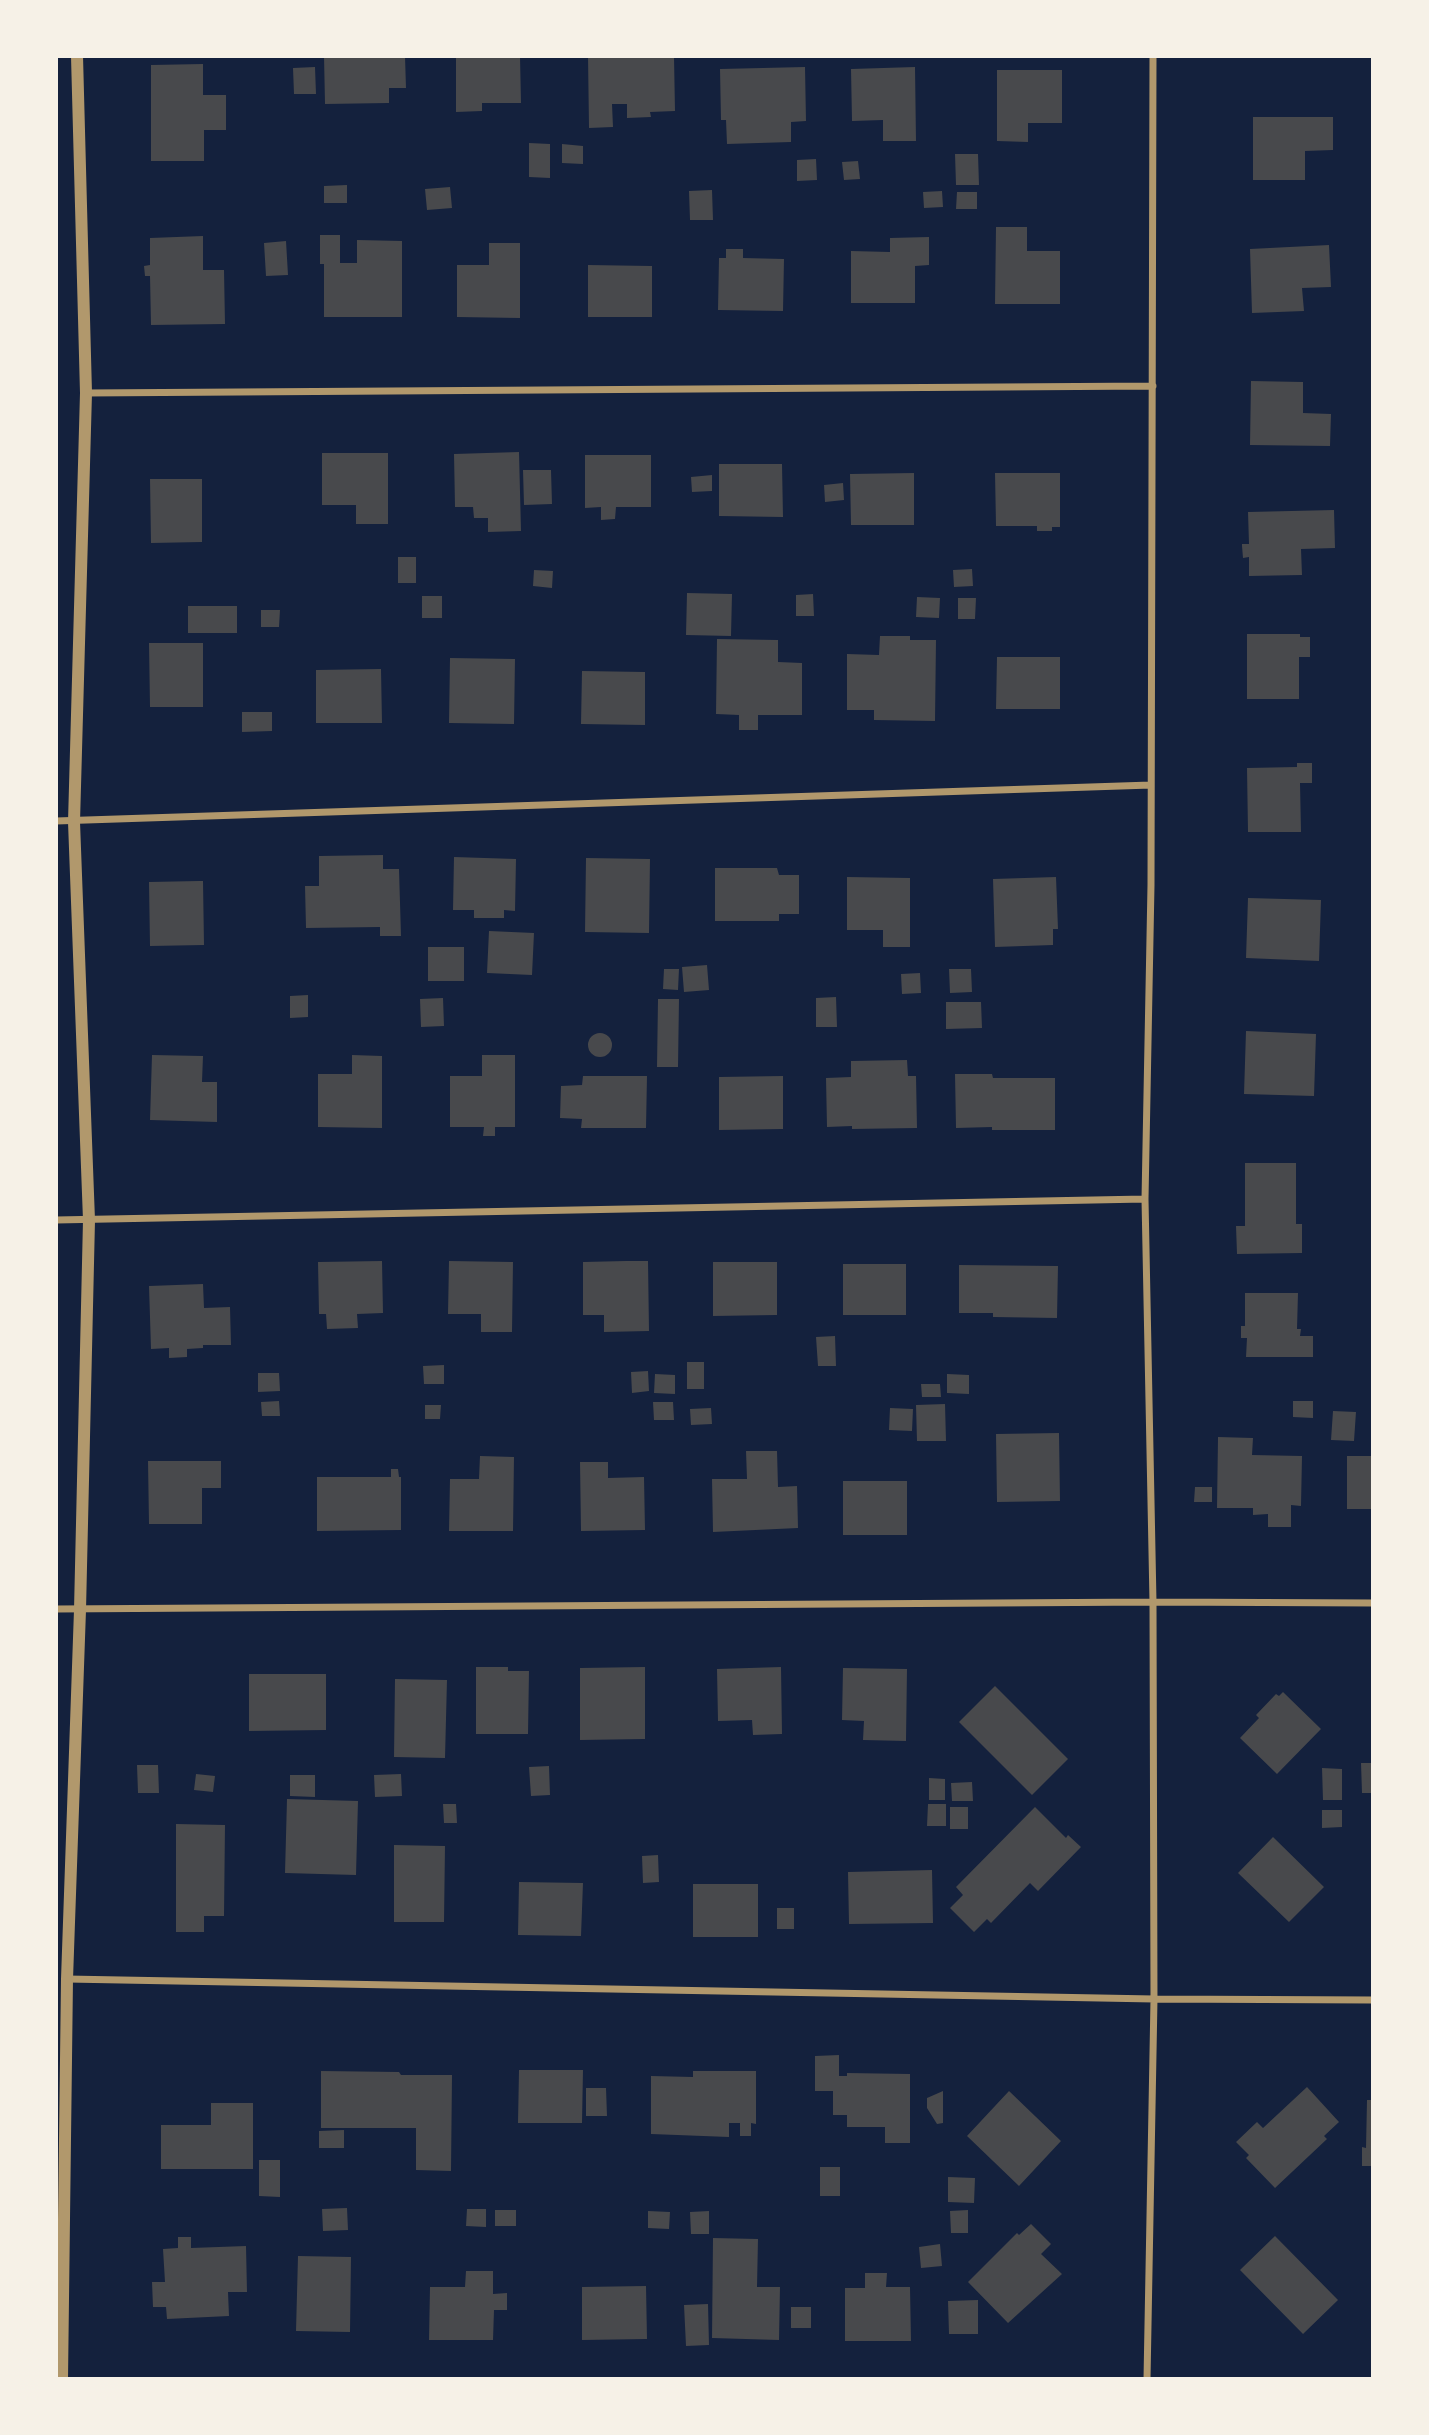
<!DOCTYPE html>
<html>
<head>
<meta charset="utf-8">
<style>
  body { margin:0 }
  #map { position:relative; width:1429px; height:2435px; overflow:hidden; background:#14213d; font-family:"Roboto Condensed",sans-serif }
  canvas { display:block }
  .frame { position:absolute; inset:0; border:58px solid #f6f1e7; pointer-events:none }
</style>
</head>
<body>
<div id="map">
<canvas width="1429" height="2435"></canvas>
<div class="frame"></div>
</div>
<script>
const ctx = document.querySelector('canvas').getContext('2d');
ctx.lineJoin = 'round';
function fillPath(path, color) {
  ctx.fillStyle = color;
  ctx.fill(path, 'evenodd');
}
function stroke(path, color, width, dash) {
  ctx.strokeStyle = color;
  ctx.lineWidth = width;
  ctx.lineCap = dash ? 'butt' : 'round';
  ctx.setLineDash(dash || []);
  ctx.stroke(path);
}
const building = new Path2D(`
  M324,56H405L406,88H389V103L325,104Z
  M456,56H520L521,103H482V111L456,112Z
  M588,56H674L675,111L650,112L651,117L627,118V104H612L613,127L589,128Z
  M203,64V95H226V130H204V161H151V65Z
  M315,67L316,94H294L293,68Z
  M805,67L806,121L791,122V142L727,144L726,120H721L720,69Z
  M915,67L916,141H883V120L852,121L851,69Z
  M997,70H1062V123H1028V142L997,141Z
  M1253,117H1333V150L1305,151V180H1253Z
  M529,143L550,144V178L529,177Z
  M562,144L583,146V164L562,163Z
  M955,154H978L979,185H956Z
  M816,159L817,180L797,181V160Z
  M858,161L860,179L844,180L842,162Z
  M347,185V203H324V186Z
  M450,187L452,208L427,210L425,189Z
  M712,190L713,220H690L689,191Z
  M942,191L943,207L924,208L923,192Z
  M957,192H977V209H956Z
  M996,227H1027V251H1060V304H995Z
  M320,235H340V263H357V240L402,241V317H324V264H320Z
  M203,236V270H224L225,324L151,325L150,276H145L144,266L150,265V238Z
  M929,237V265L915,266V303H851V251L890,252V238Z
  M286,241L288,275L266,276L264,243Z
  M489,243H520V318L457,317V265H489Z
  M1329,245L1331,287L1302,288L1304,311L1252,313L1250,249Z
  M726,249H743V258L784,259L783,311L718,310L719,258H726Z
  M588,265L652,266V317H588Z
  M1251,381L1303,382V413L1331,414L1330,446L1250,445Z
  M519,452L521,531L488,532V518H474L473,507H455L454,454Z
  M322,453H388V524H356V505H322Z
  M585,455H651V507H616L615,519L601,520V507L585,508Z
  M719,464H782L783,517L719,516Z
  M523,470H551L552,504L524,505Z
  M914,473V525H851L850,474Z
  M995,473H1060V527H1052V531H1037V526H996Z
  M712,475V491L692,492L691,477Z
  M150,479H202V542L151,543Z
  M843,483L844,500L825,502L824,485Z
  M1334,510L1335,548L1301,549L1302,575L1249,576V557L1243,558L1242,546V544H1249L1248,512Z
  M398,557H416V583H398Z
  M972,569L973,586L954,587L953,570Z
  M534,570L553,571L552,588L533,586Z
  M687,593L732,594L731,636L686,635Z
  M813,594L814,616H796V595Z
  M422,596H442V618H422Z
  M917,597L940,598L939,618L916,617Z
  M958,598H976L975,619H958Z
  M188,606H237V633H188Z
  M261,610H280L279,627H261Z
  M1247,634H1300V637H1310V657H1299V699H1247Z
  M880,636H910V640H936L935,721L874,720V710H847V654L879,655Z
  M717,639L778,640V662L802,663V715H758V730H739V715L716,714Z
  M149,643H203V707H150Z
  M997,657H1060V709H996Z
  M450,658L515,659L514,724L449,723Z
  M381,669L382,723H316V670Z
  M582,671L645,672V725L581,724Z
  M242,712H272V731L242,732Z
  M1297,763H1312V783H1300L1301,832H1248L1247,768L1297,767Z
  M383,855V869H399L401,936H380V927L306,928L305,886H319V856Z
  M454,857L516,859L515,911L504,910V918H474V910H453Z
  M586,858L650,859L649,933L585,932Z
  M715,868H777L779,875H799V914H779V921H715Z
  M847,877L910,878V947H883V930H847Z
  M1056,877L1058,929H1053V945L995,947L993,879Z
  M199,881H203L204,945L150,946L149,882Z
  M1248,898L1321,900L1319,961L1246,958Z
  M489,931L534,933L532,975L487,973Z
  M428,947H464V981H428Z
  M707,965L709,990L684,992L682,967Z
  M664,969H679L678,990L663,989Z
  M949,969H971L972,992L950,993Z
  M920,973L921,993L902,994L901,974Z
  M308,995V1017L290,1018V996Z
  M836,997L837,1027H816V998Z
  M443,998L444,1026L421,1027L420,999Z
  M658,999H679L678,1067H657Z
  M946,1002H981L982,1028L946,1029Z
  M1246,1031L1316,1034L1314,1096L1244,1094Z
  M588 1045a12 12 0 1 1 24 0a12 12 0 1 1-24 0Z
  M152,1055L203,1056L202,1082H217V1122L150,1120Z
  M352,1055L382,1056V1128L318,1127V1074H352Z
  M482,1055H515V1127H495V1136H483L484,1127H450V1076H482Z
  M907,1060L908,1076H916L917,1128L852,1129V1126L827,1127L826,1078L851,1077V1061Z
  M955,1074H992L993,1078H1055V1130H992V1127L956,1128Z
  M583,1076H647L646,1128H581L582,1119L560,1118L561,1086L582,1085Z
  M783,1076V1129L719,1130V1077Z
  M1245,1163H1296V1224H1302V1253L1237,1254L1236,1226H1245Z
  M382,1261L383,1313L357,1314L358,1328L327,1329L326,1314H319L318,1262Z
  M449,1261L513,1262L512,1332H481V1314H448Z
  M626,1261H648L649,1331L604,1332V1315H583V1262Z
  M713,1262H777V1315L713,1316Z
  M843,1264H906V1315H843Z
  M959,1265L1058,1266L1057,1318L993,1317V1313H959Z
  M203,1284L204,1308L230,1307L231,1345H203V1348L187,1349V1357L169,1358V1348L151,1349L149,1286Z
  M1245,1293H1298L1297,1329H1301L1300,1336H1313V1357H1246L1247,1338H1241V1326H1245Z
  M835,1336L836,1366H818L816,1337Z
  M687,1362H704V1389H687Z
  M444,1365V1384H424L423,1366Z
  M648,1371L649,1391L632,1393L631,1372Z
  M258,1373H279L280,1391L258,1392Z
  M655,1374L675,1375V1394L654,1393Z
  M947,1374L969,1375V1394L947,1393Z
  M921,1384H940L941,1397H922Z
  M279,1401L280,1416H262L261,1402Z
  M1293,1401H1313V1418L1293,1417Z
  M653,1402H673L674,1420H654Z
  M945,1404L946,1441H917L916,1405Z
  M425,1405H441L440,1419H425Z
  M711,1408L712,1424L691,1425L690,1409Z
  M890,1408L913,1409L912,1431L889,1430Z
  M1333,1411L1356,1412L1354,1441L1331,1440Z
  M1059,1433L1060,1501L997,1502L996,1434Z
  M1218,1437L1253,1438L1252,1455L1302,1456L1301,1506L1291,1505V1527H1268V1514L1253,1515V1508H1217Z
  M746,1451H777L778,1487L797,1486L798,1528L713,1532L712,1479H747Z
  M480,1456L514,1457L513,1531H449L450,1479H479Z
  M1347,1456H1373V1509H1347Z
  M148,1461H221V1488H202V1524H149Z
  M580,1462H608V1478L644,1477L645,1530L581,1531Z
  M391,1469H398L399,1477H401V1530L317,1531V1477H391Z
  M843,1481H907V1535H843Z
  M1195,1487H1212V1502H1194Z
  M476,1667H508V1671H529L528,1734H476Z
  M645,1667V1739L580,1740V1668Z
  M781,1667L782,1734L753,1735L752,1720L718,1721L717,1669Z
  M843,1668L907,1669L906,1741L863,1740L864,1721L842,1720Z
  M249,1674H326V1730L249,1731Z
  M395,1679L447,1680L445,1758L394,1757Z
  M995,1686L1068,1759L1032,1795L959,1722Z
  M1283,1692L1321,1729L1277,1774L1240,1738L1259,1718L1256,1715L1276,1694L1279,1696Z
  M1361,1763H1373V1793H1362Z
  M137,1765H158L159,1793H138Z
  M549,1766L550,1795L531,1796L529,1767Z
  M1322,1768L1342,1769V1800H1323Z
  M196,1774L215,1776L213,1792L194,1790Z
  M401,1774L402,1796L375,1797L374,1775Z
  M290,1775H315V1797L290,1796Z
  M929,1778L945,1779V1800H929Z
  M972,1782L973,1801H952L951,1783Z
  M287,1799L358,1801L356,1875L285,1873Z
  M443,1804H456L457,1823H444Z
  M928,1804H946V1826H927Z
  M950,1807H968V1829H950Z
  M1035,1807L1066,1838L1068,1835L1081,1847L1038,1891L1030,1883L991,1923L987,1919L974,1932L950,1908L963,1895L956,1887Z
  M1322,1810H1342V1827L1322,1828Z
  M176,1824L225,1825L224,1916H204V1932H176Z
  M1273,1837L1324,1887L1289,1922L1238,1873Z
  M394,1845L445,1846L444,1922H394Z
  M658,1855L659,1882L643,1883L642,1856Z
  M932,1870L933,1923L849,1924L848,1872Z
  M519,1882L583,1883L581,1936L518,1935Z
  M693,1884H758V1937H693Z
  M777,1908H794V1929H777Z
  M839,2055V2076H847V2073L910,2074V2143H885V2127H847V2115H833V2091H815V2056Z
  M519,2070H583L582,2123H518Z
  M321,2071L399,2072L401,2075H452L451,2171L416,2170V2128H321Z
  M693,2071H756V2124L751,2123V2136H740V2123H729V2137L651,2134V2076L693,2077Z
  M1307,2087L1339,2122L1324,2136L1327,2139L1275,2188L1246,2158L1249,2155L1236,2142L1257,2122L1263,2128Z
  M586,2088H606L607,2116H586Z
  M943,2091V2123L937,2124L927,2108V2098Z
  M1009,2091L1061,2141L1019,2186L967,2136Z
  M1367,2100H1373V2166H1362V2147L1366,2148Z
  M211,2103H253V2169H161V2125H211Z
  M344,2130V2148H319V2131Z
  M259,2160H280V2197L259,2196Z
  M820,2167H840V2196H820Z
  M948,2177L975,2178L974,2203L948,2202Z
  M347,2208L348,2230L323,2231L322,2209Z
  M467,2209H486V2227L466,2226Z
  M495,2210H516V2226H495Z
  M968,2210V2233H951L950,2211Z
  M648,2211L670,2212L669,2229L648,2228Z
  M709,2211V2234H691L690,2212Z
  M1031,2224L1051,2244L1041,2254L1062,2274L1008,2323L968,2282L1017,2233L1019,2235Z
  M1275,2236L1338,2300L1303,2334L1240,2270Z
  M178,2237H191V2248L246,2246L247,2292H228L229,2316L167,2319L166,2307H153L152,2282H165L163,2249L178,2248Z
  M713,2238L758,2239L757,2287H780L779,2340L712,2338Z
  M940,2244L942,2266L921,2268L919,2247Z
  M298,2256L351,2257L350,2332L296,2331Z
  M466,2271H493V2294L507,2293V2310H494L493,2340H429L430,2287H465Z
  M865,2273H887L886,2287H910L911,2341H845V2288H865Z
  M646,2286L647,2339L582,2340V2287Z
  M978,2300V2334H949L948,2301Z
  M708,2304L709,2345L686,2346L684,2305Z
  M791,2307H811V2328H791Z`);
const minor = new Path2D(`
  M86,393L1153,386
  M56,821L1151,785
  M56,1220L1145,1199
  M56,1609L1153,1602L1373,1603
  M67,1979L1154,1999L1373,2000
  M1147,2379L1154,1999L1153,1602L1145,1199L1151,885L1153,56`);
const tertiary = new Path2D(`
  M62,2379L67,1979L80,1610L89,1220L74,822L86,393L77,56`);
fillPath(building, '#48494c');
stroke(minor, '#b1986c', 7);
stroke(tertiary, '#b1986c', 12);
</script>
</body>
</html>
